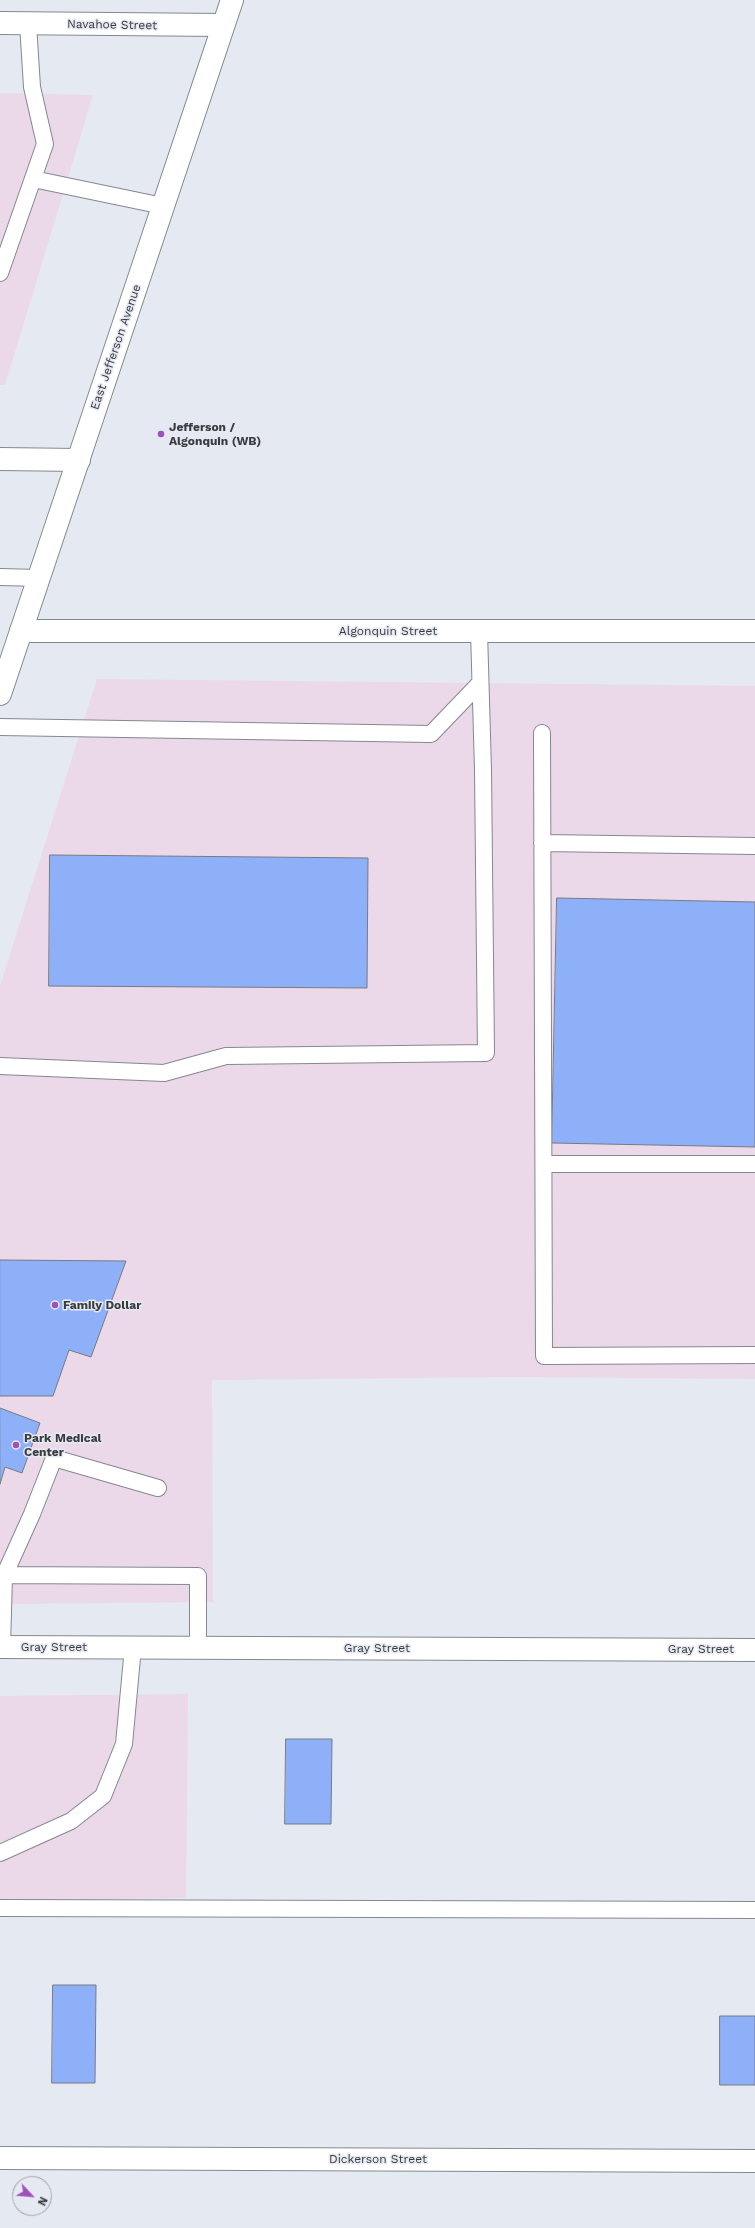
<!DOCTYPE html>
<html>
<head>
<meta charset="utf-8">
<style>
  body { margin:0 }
  #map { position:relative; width:755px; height:2228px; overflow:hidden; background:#e5e9f2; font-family:"Work Sans",sans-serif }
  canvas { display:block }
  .north { position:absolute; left:12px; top:2176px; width:40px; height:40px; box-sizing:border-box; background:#e5e9f2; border:1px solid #a1a3aa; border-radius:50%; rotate:116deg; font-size:11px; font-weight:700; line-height:16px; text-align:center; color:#3a3b3f }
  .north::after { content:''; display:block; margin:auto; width:14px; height:18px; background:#a34ebd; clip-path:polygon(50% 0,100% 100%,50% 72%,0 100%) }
</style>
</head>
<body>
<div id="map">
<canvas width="755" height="2228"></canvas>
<div class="north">N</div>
</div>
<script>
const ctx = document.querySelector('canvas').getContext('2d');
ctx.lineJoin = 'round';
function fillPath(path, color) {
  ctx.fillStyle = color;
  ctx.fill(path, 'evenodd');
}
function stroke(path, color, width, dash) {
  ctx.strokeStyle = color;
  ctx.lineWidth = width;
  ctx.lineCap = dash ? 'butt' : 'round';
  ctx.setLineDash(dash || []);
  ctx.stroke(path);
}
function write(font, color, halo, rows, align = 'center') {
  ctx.font = font + ' "Work Sans",sans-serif';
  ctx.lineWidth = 3;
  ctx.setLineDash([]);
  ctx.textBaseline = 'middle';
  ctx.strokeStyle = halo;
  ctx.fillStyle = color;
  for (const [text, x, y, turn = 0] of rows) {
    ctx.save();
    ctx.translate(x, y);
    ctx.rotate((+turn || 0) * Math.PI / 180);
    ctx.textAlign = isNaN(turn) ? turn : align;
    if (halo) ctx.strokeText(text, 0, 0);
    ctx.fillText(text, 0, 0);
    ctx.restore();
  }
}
const commercial = new Path2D(`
  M0,93L93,95L5,385H0Z
  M97,679L755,686V1379L512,1377L212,1380L213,1602L0,1604V986Z
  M188,1694L186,1898L0,1901V1696Z`);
const building = new Path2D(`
  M50,855L368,858L367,988L49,986Z
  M557,898L755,902V1147L552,1143Z
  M0,1260L126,1261L91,1357L69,1350L53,1396H0Z
  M0,1408L40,1423L22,1473L5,1467L0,1484Z
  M286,1739H332L331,1824H285Z
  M53,1985H96L95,2083H52Z
  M720,2016H755V2085H720Z`);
const service = new Path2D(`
  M33,179L163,206
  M0,273L45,144L32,87L28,24
  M0,577L39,578
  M0,727L431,734L480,683
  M542,733L544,1356L755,1355
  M542,843L755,846
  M0,1066L164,1073L226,1056L486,1053L483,770L479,631
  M544,1164H755
  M0,1575L198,1576V1647
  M2,1647L4,1576L32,1514L54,1458L158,1488
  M0,1853L71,1821L103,1796L124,1744L133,1647
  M0,1908L755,1910`);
const minor = new Path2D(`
  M0,23L223,25
  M0,459L79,460
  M21,631H755
  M0,1647L755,1650
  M0,2158L755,2161`);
const secondary = new Path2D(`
  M0,694L232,0`);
const markers = [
  [161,434,4,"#a34ebd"],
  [55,1305,4,"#a34ebd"],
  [16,1445,4,"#a34ebd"]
];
const streetNames = [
  ["Navahoe Street",112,25,1],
  ["East Jefferson Avenue",116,347,-71],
  ["Algonquin Street",388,631],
  ["Gray Street",54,1647],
  ["Gray Street",377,1648],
  ["Gray Street",701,1649],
  ["Dickerson Street",378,2159]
];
const poiNames = [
  ["Jefferson /",169,427],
  ["Algonquin (WB)",169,441],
  ["Family Dollar",63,1305],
  ["Park Medical",24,1438],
  ["Center",24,1452]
];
fillPath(commercial, '#ebd8e9');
fillPath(building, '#8eb0f9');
stroke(building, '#777b83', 1);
stroke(service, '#848890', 18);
stroke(minor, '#848890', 24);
stroke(secondary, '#848890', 24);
stroke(service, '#fff', 16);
stroke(minor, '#fff', 22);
stroke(secondary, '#fff', 22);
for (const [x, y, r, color] of markers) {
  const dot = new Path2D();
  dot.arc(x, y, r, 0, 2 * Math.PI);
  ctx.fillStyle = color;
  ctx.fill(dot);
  stroke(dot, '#e5e9f2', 1.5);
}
write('12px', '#3a3b3f', '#e5e9f2', streetNames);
write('bold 12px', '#3a3b3f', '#e5e9f2', poiNames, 'left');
</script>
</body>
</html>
